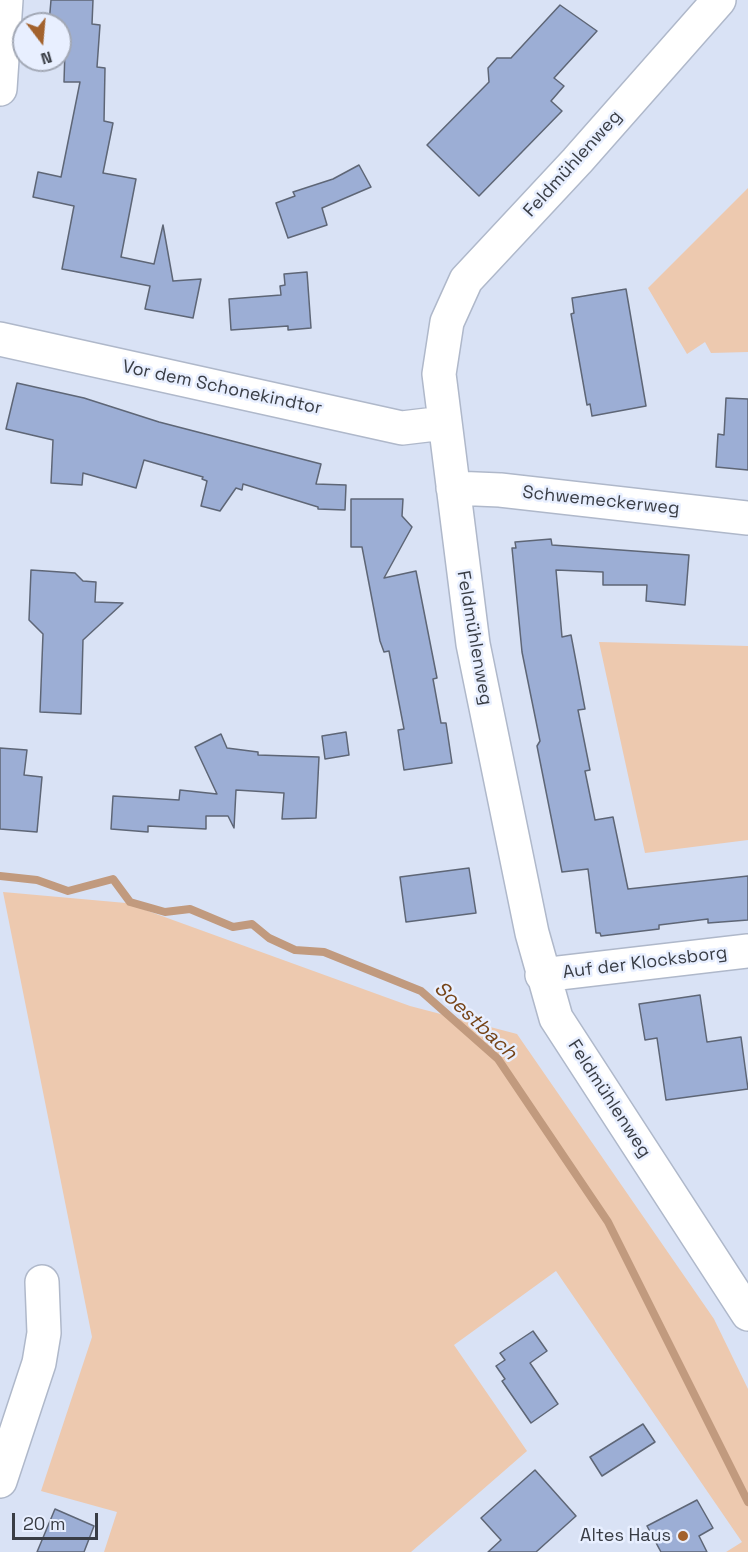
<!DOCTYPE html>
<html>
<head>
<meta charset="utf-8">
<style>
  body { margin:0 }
  #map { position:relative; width:748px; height:1552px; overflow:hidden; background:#d9e2f5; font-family:"Space Grotesk",sans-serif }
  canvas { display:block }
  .north { position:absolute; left:12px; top:12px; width:60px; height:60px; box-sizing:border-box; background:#e8efff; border:2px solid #a2a8b5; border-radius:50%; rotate:164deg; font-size:16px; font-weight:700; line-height:24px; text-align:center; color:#393d45 }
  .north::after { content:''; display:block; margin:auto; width:21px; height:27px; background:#a3622d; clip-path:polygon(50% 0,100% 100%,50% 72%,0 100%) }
  .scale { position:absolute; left:12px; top:1513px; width:86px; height:27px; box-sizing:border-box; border:3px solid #393d45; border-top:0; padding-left:8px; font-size:18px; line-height:21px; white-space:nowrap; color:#393d45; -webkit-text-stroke:4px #e8efff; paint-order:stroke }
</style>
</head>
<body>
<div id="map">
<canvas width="748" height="1552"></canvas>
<div class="north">N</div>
<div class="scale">20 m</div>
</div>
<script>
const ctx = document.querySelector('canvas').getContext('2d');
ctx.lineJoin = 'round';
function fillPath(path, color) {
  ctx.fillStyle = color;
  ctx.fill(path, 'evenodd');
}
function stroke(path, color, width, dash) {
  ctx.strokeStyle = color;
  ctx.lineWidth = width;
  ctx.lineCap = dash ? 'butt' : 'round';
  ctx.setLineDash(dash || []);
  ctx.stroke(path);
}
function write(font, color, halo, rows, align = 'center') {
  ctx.font = font + ' "Space Grotesk",sans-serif';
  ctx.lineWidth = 5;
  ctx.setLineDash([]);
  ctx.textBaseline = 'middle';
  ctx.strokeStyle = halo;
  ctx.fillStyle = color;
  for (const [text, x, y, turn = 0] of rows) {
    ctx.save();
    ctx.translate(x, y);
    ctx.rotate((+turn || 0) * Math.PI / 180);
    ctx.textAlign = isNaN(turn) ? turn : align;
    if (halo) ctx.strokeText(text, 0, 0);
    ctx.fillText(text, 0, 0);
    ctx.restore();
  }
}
const green = new Path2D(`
  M748,188V352L711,353L705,342L687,354L648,288Z
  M599,642L748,646V840L645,853Z
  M3,892L126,903L410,1006L517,1034L714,1319L748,1389V1552H726L742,1542L556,1271L454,1345L527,1451L411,1552H104L117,1512L41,1491L92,1337Z`);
const stream = new Path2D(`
  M0,876L37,880L68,891L113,879L130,902L165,912L190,909L233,927L252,924L269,938L295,950L324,952L421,991L498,1059L608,1222L748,1502`);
const building = new Path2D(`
  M51,0H93L92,24L100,25L97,67L105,68L104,121L113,123L103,173L136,179L121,257L154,264L163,225L173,281L201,279L193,318L145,309L150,286L62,269L74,206L33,197L38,172L61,177L80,82H64L65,49H60V24H49Z
  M560,5L597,31L554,78L564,86L551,101L562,111L479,196L427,145L489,82L488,68L497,58H511Z
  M359,165L371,187L322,208L327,225L288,238L276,203L295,196L293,192L333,179Z
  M307,272L311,328L288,330V326L231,330L229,299L281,295L280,286L285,285L284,274Z
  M626,289L646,406L592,416L590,404L587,405L571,314L574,313L572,298Z
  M17,383L84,398L159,422L321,464L316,484L346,485L345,510L318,509V507L243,484L242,490L236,488L220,511L201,506L207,481L202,479L203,477L144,460L136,488L83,473L82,485L51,483L53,440L6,429Z
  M726,398L748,399V470L716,467L718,434L724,435Z
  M351,499H403L402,516L412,527L384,578L416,571L437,678L433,679L441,723H446L452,763L404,770L398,730L404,729L389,651L384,652L380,641L362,547H351Z
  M551,539L552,545L689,555L685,605L646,601L647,585H603V572L556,570L562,637L571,635L585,709L578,710L590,770L585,771L595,820L613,817L628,889L748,876V920L708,923V919L659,925V929L601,936L600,933H596L588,869L562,872L537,746L540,741L522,652L512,548H516L515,542Z
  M31,570L75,573L83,581L96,582L95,602L123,603L83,640L81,714L40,712L43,634L29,620Z
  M346,732L349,755L325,759L322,736Z
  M221,734L227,748L258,752V755L319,757L316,818L282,819L284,793L236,790L234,828L228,816H206V829L148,826V832L111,829L113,796L179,800L180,790L217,794L195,747Z
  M0,748L27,750L24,775L42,777L37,832L0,829Z
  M469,868L476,913L406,922L400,877Z
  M700,995L707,1042L741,1037L748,1089L666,1100L657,1038L645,1040L639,1004Z
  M533,1331L547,1351L530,1363L558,1404L531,1423L502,1381L505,1379L496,1366L505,1360L500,1353Z
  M643,1424L655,1442L602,1476L590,1457Z
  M535,1470L576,1516L536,1552H488L501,1540L481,1518Z
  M697,1500L713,1528L699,1536L707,1552H661L647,1526Z
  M55,1509L94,1526L84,1552H37Z`);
const street = new Path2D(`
  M719,0L577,161L466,280L447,322L439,374L473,644L532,933L556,1018L748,1314
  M0,89L6,0
  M0,339L402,428L444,423
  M453,488L500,490L748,518
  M542,975L748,951
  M0,1481L39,1363L44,1333L42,1282`);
const markers = [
  [683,1536,6,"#a3622d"]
];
const streetNames = [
  ["Feldmühlenweg",573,164,-48],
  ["Vor dem Schonekindtor",222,388,12],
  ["Schwemeckerweg",601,501,6],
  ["Feldmühlenweg",474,638,80],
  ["Auf der Klocksborg",645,963,-7],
  ["Feldmühlenweg",609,1099,57]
];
const poiNames = [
  ["Altes Haus",671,1536]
];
const waterNames = [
  ["Soestbach",475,1021,43]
];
fillPath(green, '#edc9af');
stroke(stream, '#c19a7e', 8);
fillPath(building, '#9caed5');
stroke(building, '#5e6676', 1.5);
stroke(street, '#afb8ca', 36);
stroke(street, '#fff', 33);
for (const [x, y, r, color] of markers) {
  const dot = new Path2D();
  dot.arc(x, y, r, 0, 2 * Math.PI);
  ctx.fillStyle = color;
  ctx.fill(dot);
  stroke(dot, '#e8efff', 2);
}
write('18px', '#393d45', '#e8efff', streetNames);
write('18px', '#393d45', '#e8efff', poiNames, 'right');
write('italic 20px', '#764417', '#e8efff', waterNames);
</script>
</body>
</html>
